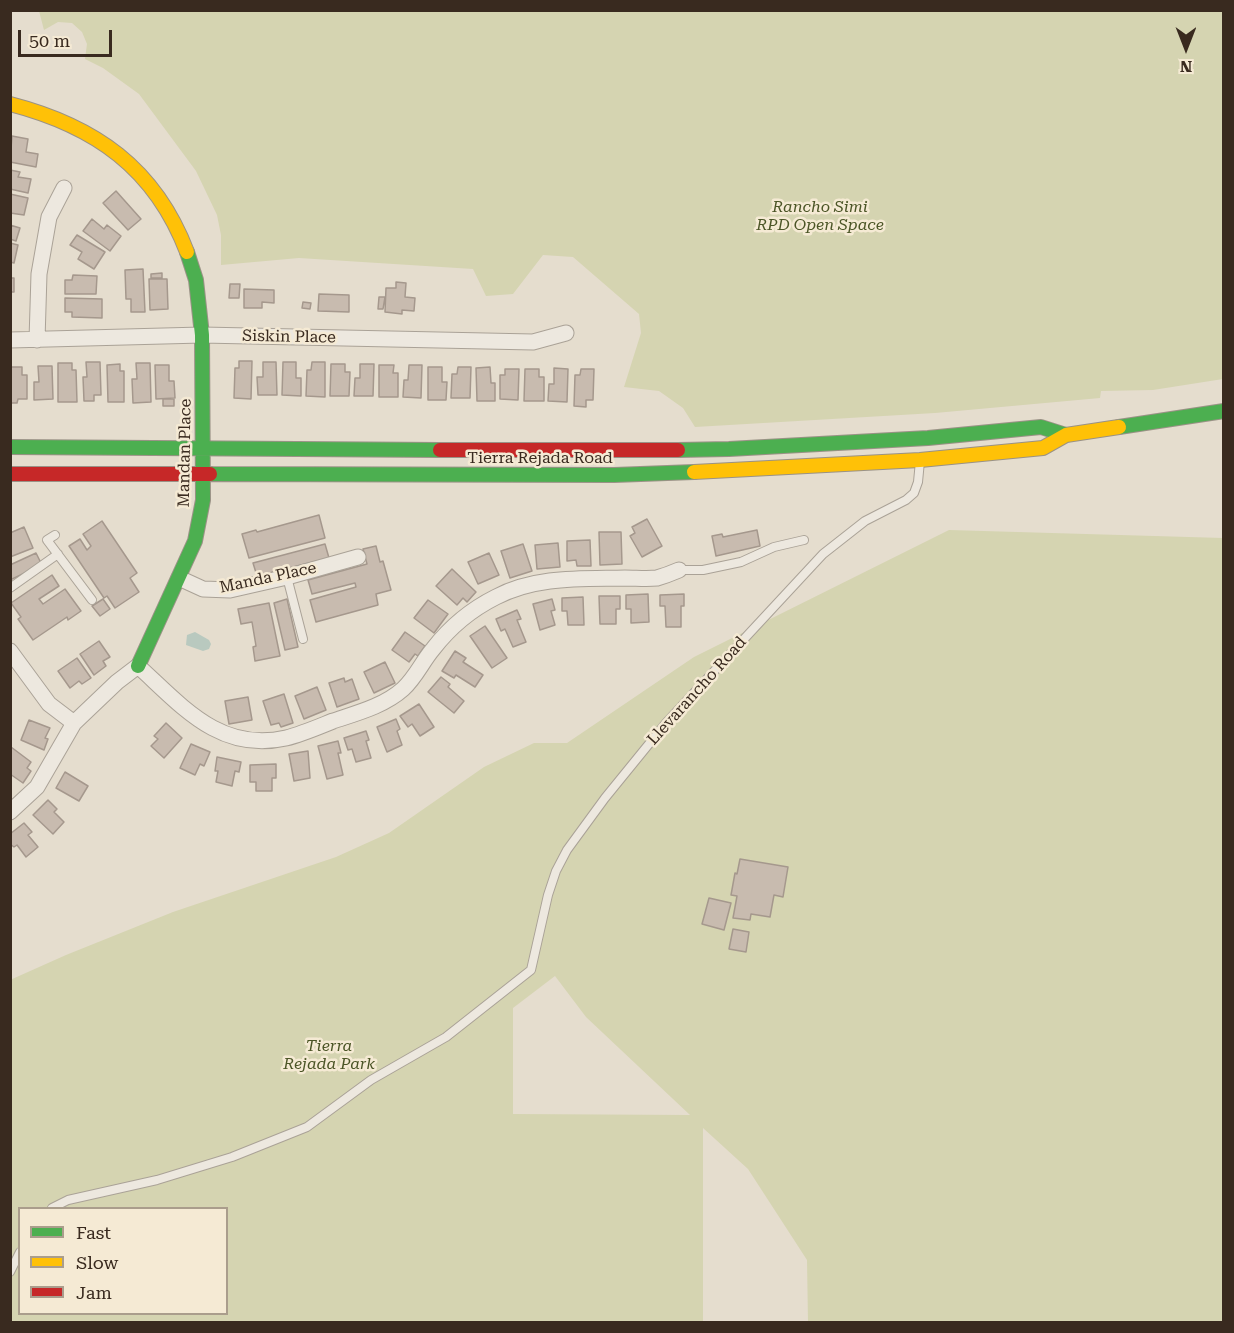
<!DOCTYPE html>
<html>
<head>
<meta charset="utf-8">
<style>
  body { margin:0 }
  #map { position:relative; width:1234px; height:1333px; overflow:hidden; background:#e5ddce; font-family:"Roboto Serif",serif }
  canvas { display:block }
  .frame { position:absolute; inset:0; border:12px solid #392a1f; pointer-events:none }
  .legend { position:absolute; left:18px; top:1207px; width:210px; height:108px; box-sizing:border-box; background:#f5ead4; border:2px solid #aa9d8c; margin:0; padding:8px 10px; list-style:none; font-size:18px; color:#392a1f }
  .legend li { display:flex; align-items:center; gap:12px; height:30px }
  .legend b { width:30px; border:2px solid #aa9d8c }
  .north { position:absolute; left:1156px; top:18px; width:60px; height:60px; -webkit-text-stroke:4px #f5ead4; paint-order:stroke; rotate:180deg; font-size:16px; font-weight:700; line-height:24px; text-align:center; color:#392a1f }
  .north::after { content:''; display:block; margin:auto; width:21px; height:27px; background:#392a1f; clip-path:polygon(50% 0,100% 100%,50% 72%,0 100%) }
  .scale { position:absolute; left:18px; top:30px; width:94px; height:27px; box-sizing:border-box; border:3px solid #392a1f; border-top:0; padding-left:8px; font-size:18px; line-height:21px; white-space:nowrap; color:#392a1f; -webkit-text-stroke:4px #f5ead4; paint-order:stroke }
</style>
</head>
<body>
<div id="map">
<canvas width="1234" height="1333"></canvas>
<div class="frame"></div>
<ul class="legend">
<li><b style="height:8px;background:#4caf50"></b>Fast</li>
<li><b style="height:8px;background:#ffc107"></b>Slow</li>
<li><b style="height:8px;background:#c62828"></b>Jam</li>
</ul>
<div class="north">N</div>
<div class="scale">50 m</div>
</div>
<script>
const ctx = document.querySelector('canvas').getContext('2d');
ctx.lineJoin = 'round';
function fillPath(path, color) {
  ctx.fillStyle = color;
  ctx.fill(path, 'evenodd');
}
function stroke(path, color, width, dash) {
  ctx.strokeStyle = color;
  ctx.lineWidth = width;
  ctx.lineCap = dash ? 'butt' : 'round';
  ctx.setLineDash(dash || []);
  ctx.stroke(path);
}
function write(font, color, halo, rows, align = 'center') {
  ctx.font = font + ' "Roboto Serif",serif';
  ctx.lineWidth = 5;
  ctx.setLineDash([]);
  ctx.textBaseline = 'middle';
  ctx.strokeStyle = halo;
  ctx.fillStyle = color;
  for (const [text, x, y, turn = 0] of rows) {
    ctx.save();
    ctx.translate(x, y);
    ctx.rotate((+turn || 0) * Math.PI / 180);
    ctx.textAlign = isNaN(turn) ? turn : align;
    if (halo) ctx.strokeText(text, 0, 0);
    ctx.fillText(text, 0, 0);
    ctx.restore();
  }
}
const green = new Path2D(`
  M39,11H1223V379L1153,390L1101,391L1100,398L935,413L695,427L683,408L659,391L624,387L641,333L639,314L573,257L543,255L513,294L486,296L473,269L299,258L221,265V235L217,215L196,171L139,94L103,68L85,59L87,44L82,32L72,23L58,22L44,30Z
  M949,530L1223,538V1322H808L807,1260L748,1169L703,1128V1322H11L10,980L66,955L173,912L336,857L389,833L484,767L534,743H567L694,657ZM555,976L586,1017L690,1115L513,1114V1008ZM20,1208H226V1314H20Z`);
const water = new Path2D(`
  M195,632L209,640L211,644L209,649L203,651L186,645L187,635Z`);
const building = new Path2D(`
  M12,136L28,139L26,152L38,154L36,167L10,162Z
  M10,170L20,172L18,177L31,179L28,193L10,189Z
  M116,191L141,219L128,230L103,203Z
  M10,194L28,198L24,215L10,213Z
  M92,219L104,229L107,225L121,236L110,251L83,231Z
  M10,225L20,228L16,241L10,239Z
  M77,235L105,252L94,269L78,259L82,252L70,245Z
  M10,243L18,245L14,263L10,262Z
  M143,269L145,312H131V299H126L125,270Z
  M162,273V278H151V274Z
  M73,275L97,276L96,294H65V280H72Z
  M10,278H14V292H10Z
  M149,279H167L168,309L150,310Z
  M396,282L406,283L405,297L415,298L414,311L402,310V314L385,312L386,288H396Z
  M230,284H240L239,298H229Z
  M244,289L274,290V303L262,302V308H244Z
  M319,294L349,295V312L318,311Z
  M379,297H385L383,309H378Z
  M65,298L102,299V318L72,317V312H65Z
  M303,302L311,303L310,309L302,308Z
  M239,361H252L251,399L234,398L235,368H239Z
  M86,362H100L101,395H94V401H84L83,377H87Z
  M263,362H276L277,395H258L257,377H263Z
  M283,362H296V378H301V396L282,395Z
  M312,362H325V397L306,396L307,370H311Z
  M58,363H72V370H76L77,402H58Z
  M136,363H150L151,402L133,403L132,379H137Z
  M120,364V371H124V402H108L107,365Z
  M331,364H345V372H350L349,396H330Z
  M360,364H374L373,396H354L355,378H360Z
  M155,365H169V381H174L175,398L156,399Z
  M379,365H394L393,373H398V397H379Z
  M409,365H422L421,398L403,397L404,380H408Z
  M38,366H52L53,399L34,400V382H39Z
  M10,367H22V375H27V399H18L17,403H10Z
  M428,367H442V382H447L446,400H428Z
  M458,367H471L470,398H451L452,374H457Z
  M490,367L491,383H495V401H477L476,368Z
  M554,368L568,369L567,402L548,401L549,384H554Z
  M505,369H519L518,400L500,399V375H505Z
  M525,369H539V377H544V401H524Z
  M581,369H594L593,400H586V407L574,406L575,375H580Z
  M163,399H174V406H163Z
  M319,515L325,538L249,558L242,534L256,530L257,532Z
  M647,519L662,546L642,557L630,536L635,533L632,527Z
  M102,521L137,573L130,578L139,592L115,608L107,596L104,598L69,546L80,539L87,550L91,546L83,534Z
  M24,527L33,548L10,557V533Z
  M757,530L760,546L716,556L712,536L722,534L723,537Z
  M599,532H621L622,564L600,565Z
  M590,540L591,566H577L576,560L567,561V541Z
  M558,543L560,567L537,569L535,545Z
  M325,544L329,558L257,576L253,563Z
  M523,544L532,571L510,578L501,551Z
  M376,546L380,562L383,561L391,590L376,594L378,605L316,622L310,600L356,587L355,583L312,594L308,580L367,564L363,549Z
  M36,553L42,565L10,580V565Z
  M489,553L499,575L478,584L468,562Z
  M452,569L476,592L467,602L463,598L457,605L436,586Z
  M52,575L59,586L39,599L43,604L65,589L81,611L68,620L67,617L33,640L18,619L21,617L11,603Z
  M648,594L649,622L631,623V609H626V595Z
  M684,594V606H681V627H666L665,606H660V595Z
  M599,596H620V609H616V624H600Z
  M583,597L584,625H568L567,611H562V598Z
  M103,599L110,609L100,616L92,606Z
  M287,599L298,647L285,650L274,603Z
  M552,599L555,610L551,611L555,625L540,630L533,604Z
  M428,600L448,614L434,633L414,618Z
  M269,603L280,656L255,661L253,647L256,646L252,622L241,624L238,609Z
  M517,610L521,619L517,620L526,642L513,647L505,629L501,631L496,619Z
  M485,626L507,658L492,668L470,636Z
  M405,632L425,646L418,656L415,654L409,662L392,650Z
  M99,641L110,657L103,661L106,666L94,675L80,654Z
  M455,651L466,658L463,662L483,675L475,687L456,675L454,678L442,671Z
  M77,658L91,678L82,684L79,681L70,688L58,671Z
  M385,662L395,683L374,693L364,672Z
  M441,677L450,684L448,687L464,701L454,713L428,692Z
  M344,678L345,682L352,679L359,699L337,707L329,683Z
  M317,687L326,710L304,719L295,696Z
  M284,694L293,723L281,727L279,723L271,725L263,701Z
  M248,697L252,720L229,724L225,701Z
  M419,704L434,727L420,736L412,724L408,727L400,716Z
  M396,719L400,729L397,731L402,745L387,752L377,727Z
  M29,720L50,728L45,738L48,739L44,750L21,740Z
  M166,723L182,738L164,758L151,746L158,739L154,736Z
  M366,731L369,740L366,741L371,758L356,762L352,749L348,750L344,738Z
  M338,741L341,753H338L343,775L327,779L318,746Z
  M191,744L210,752L204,766L200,764L195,775L180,768Z
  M11,747L31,762L27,768L31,771L23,783L10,774Z
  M308,751L310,778L294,781L289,754Z
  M217,757L241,762L239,772L235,771L232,786L216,782L218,771H215Z
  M276,764V778H272V791H256V782H250V765Z
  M65,772L88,786L79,801L56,788Z
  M48,800L57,809L54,812L64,822L53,834L33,815Z
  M24,823L32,832L28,835L38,847L26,857L17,845L14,847L10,844V834Z
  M740,859L788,867L783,897L774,895L770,917L751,914L750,920L733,918L737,896L731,895L735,873L737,874Z
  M709,898L731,903L724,930L702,924Z
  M733,929L749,932L746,952L729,949Z`);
const lane = new Path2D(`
  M55,535L47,540L92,600
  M679,570H703L741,562L774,547L804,540
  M287,577L303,639
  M10,588L58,554
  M52,1208L68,1200L157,1180L232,1157L307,1127L371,1080L446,1037L531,970L548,895L556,871L567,850L605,798L666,723L823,554L865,521L906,500L914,493L918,482L920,461
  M10,1272L20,1252`);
const street = new Path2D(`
  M10,340L202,335L533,342L566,333
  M37,340L39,274L49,217L64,188
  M179,578L203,589L230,590L287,577L358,557
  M10,651L49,704L74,723
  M10,812L37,787L74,723L117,682L138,666C182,706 220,753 286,738C302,734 318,727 333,721C357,713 384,706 403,689C416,677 422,662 433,649C450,627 472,609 496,597C536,576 581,579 625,578C636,578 647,579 657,578C664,576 672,573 679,570`);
const fast = new Path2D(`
  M1119,427L1224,411
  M10,447L440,450
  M678,450L729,449L928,438L1041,427L1066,435
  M210,474L614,475L694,472
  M138,666L195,541L203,500L202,335L196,280L187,252`);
const slow = new Path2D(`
  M10,104C95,126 155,168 187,252
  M694,472L920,460L1043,448L1066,435L1119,427`);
const jam = new Path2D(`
  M440,450H678
  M10,474H210`);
const parkNames = [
  ["Rancho Simi",820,207],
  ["RPD Open Space",820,225],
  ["Tierra",329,1046],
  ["Rejada Park",329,1064]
];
const streetNames = [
  ["Siskin Place",289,337,1],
  ["Mandan Place",185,453,-89],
  ["Tierra Rejada Road",540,458],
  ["Manda Place",268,578,-12],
  ["Llevarancho Road",697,691,-48]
];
fillPath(green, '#d5d4b1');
fillPath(water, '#b9c9bf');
fillPath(building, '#c8bbaf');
stroke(building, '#a5988d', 1.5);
stroke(lane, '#aaa297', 10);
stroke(street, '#aaa297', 17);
stroke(fast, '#9a9286', 16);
stroke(slow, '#9a9286', 16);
stroke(jam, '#9a9286', 16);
stroke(lane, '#ede8df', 8);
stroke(street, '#ede8df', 15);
stroke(fast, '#4caf50', 14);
stroke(slow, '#ffc107', 14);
stroke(jam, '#c62828', 14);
write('italic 16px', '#4b5526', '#f5ead4', parkNames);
write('16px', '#392a1f', '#f5ead4', streetNames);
</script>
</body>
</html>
